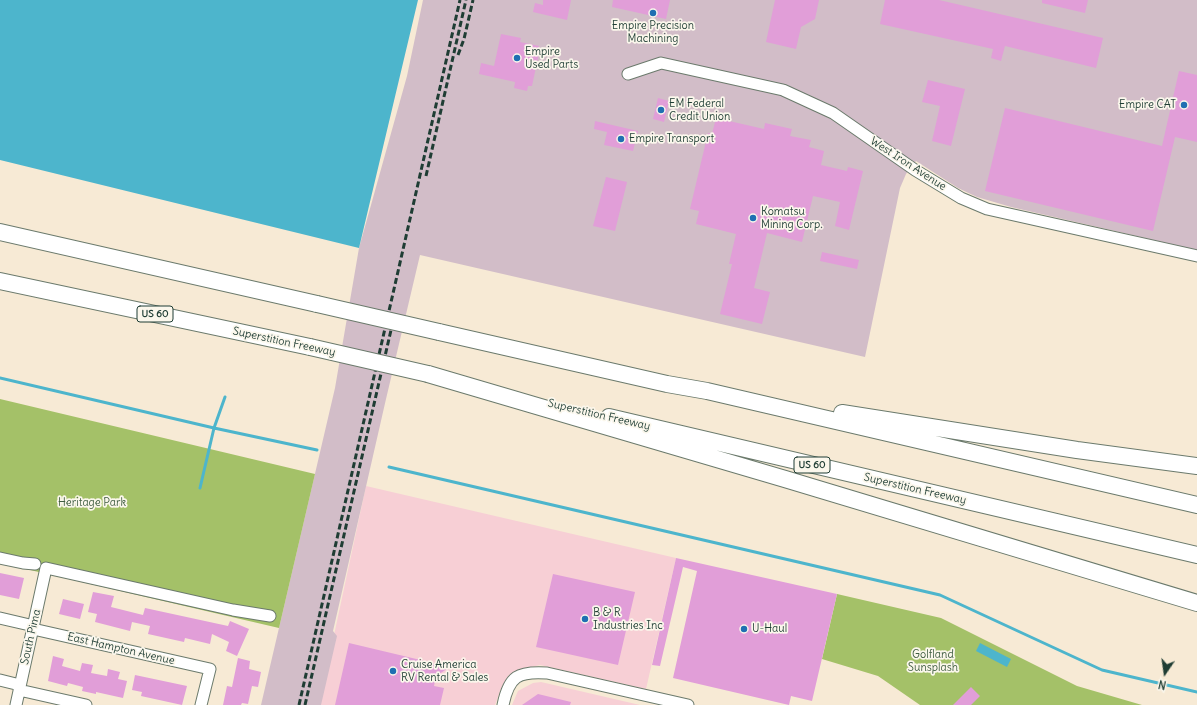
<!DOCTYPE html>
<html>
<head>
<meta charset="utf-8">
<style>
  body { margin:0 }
  #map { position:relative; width:1197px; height:705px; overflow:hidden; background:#f7ead5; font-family:Delius,sans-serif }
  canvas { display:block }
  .north { position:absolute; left:1145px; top:653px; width:40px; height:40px; -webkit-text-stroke:3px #fbf7ec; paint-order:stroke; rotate:193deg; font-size:11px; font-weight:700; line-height:16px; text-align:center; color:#1f3d34 }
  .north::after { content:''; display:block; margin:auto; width:14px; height:18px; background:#1f3d34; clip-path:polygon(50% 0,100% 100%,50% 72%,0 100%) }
</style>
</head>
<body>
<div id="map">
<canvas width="1197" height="705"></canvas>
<div class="north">N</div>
</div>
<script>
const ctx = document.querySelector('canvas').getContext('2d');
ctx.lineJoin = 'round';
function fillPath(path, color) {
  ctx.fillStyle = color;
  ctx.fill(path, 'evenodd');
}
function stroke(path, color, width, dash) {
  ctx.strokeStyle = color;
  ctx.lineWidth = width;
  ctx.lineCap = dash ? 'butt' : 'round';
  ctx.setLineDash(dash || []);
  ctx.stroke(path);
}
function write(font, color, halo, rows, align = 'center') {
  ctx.font = font + ' Delius,sans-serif';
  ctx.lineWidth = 3.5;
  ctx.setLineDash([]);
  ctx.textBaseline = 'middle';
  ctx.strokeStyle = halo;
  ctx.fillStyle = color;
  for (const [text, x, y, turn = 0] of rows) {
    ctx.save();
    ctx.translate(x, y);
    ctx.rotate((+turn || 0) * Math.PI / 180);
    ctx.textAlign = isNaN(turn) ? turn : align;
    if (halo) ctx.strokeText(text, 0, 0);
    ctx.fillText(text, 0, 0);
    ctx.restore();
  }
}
const built = new Path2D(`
  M366,486L676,558L646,689L540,665L523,669L513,673L507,678L501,689L495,705H319Z
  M541,682L640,705H512L518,691L533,683Z`);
const industrial = new Path2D(`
  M423,0H1197V250L1011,207L977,197L958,188L916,161L906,174L900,188L865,357L420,255L386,399L333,631L337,636L321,705H261L335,388L359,248L407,76Z`);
const green = new Path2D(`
  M0,399L315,474L279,628L0,563Z
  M837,594L941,618L1077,686L1142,705H920L878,676L822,659Z`);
const water = new Path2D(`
  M0,0H418L359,248L0,160Z
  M980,643L1011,659L1007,667L976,651Z`);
const stream = new Path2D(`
  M0,378L214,428L317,450
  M389,467L940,595L1102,670L1197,692
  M200,488L214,428L225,397`);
const building = new Path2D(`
  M543,0H571L567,20L533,12L535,3L543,5Z
  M613,0H670L666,19L612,7Z
  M775,0H819L815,19L801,27L796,49L766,42Z
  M885,0H939L1103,38L1096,68L1005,46L1001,61L991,58L993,49L880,24Z
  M1042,0H1088L1085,13L1042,3Z
  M501,34L521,38L520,42L539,46L538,53H539L532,86H528L527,91L514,88L515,82L479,74L481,63L494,66Z
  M1179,71L1197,75V142L1175,137L1153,231L985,191L1005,108L1162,146Z
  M928,80L965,89L951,146L932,141L940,106L922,102Z
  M658,98L669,101L664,122L653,119Z
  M716,118L764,129L765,123L792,129L790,136L811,140L809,147L824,151L821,165L847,171L848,167L863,171L849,230L835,226L840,202L813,196L802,242L767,233L754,288L770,292L762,324L720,314L732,264H729L736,234L696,224L699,211L690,209L708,133L712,134Z
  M595,121L638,131L633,151L604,145L607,132L594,129Z
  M606,177L627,182L615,231L593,226Z
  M822,252L859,260L857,269L820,261Z
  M676,558L837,594L812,701L791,696L789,705L673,678L697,571L683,567L660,666L652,665Z
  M0,573L24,578L19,599L0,595Z
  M553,574L635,592L618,665L536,647Z
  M93,592L114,596L111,607L143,615L145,608L228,626L230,621L249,629L237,656L226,651L229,642L212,634L210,644L185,638L184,642L148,634L150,626L132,622L130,631L95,622L97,614L88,612Z
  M63,599L84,604L80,619L59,614Z
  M349,643L450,667L436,676L434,686L444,688L440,705H335Z
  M53,656L64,659L62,666L80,671L82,663L93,665L91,673L107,676L108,669L120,672L118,679L127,681L123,698L96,692V694L82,691L83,687L68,683L67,686L48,681Z
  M238,658L250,661L249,669L261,672L258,687L252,686L248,704L242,703L241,705H223L227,686L232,687Z
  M135,675L187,686L182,705L141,696L142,692L132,690Z
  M971,687L980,696L971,705H953Z
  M538,694L571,702L570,705H522Z`);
const minor = new Path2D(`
  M628,74L661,63L783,90L833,113L915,170L961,198L987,209L1197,256
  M0,558L23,563L35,564
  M0,618L34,626
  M33,629L210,669L201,705
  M0,680L20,685
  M19,690L86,705
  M16,705L46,568L233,610L270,616
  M503,705C509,676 518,671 547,673L688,705`);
const highway = new Path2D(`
  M0,232L317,304
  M0,281L310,347
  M439,332L667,384L707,391L1197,505
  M428,374L785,479L1197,603
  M842,413L1077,450L1197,466
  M609,417L1197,555`);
const rail = new Path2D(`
  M458,55L464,39L473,0
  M426,176L466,0
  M299,705L460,0
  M305,705L391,330`);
const highwayBridge = new Path2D(`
  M317,304L439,332
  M310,347L428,374`);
const markers = [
  [653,13,4,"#1f6fb2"],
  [517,58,4,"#1f6fb2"],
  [1184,105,4,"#1f6fb2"],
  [661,110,4,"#1f6fb2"],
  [621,139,4,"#1f6fb2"],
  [753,218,4,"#1f6fb2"],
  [585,619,4,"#1f6fb2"],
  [744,629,4,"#1f6fb2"],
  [393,671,4,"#1f6fb2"]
];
const shields = [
  [155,314,36],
  [812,465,36]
];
const shieldNames = [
  ["US 60",155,314],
  ["US 60",812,465]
];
const poiNames = [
  ["Empire Precision",653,26,"center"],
  ["Machining",653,39,"center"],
  ["Empire",525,52],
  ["Used Parts",525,65],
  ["EM Federal",669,104],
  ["Credit Union",669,117],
  ["Empire CAT",1176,105,"right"],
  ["Empire Transport",629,139],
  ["Komatsu",761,212],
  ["Mining Corp.",761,225],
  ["B & R",593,613],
  ["Industries Inc",593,626],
  ["U-Haul",752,629],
  ["Cruise America",401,665],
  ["RV Rental & Sales",401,678]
];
const streetNames = [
  ["West Iron Avenue",908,164,33],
  ["Superstition Freeway",284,342,12],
  ["Superstition Freeway",599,415,13],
  ["Superstition Freeway",915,489,13],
  ["South Pima",31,637,-77],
  ["East Hampton Avenue",121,649,13]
];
const parkNames = [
  ["Heritage Park",92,503],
  ["Golfland",933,655],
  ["Sunsplash",933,668]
];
fillPath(built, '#f7cfd5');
fillPath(industrial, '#d2bdc8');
fillPath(green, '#a4c168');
fillPath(water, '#4db5cc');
stroke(stream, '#4db5cc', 3);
fillPath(building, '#e19ed8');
stroke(minor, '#6b7a6c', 13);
stroke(highway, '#6b7a6c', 18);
stroke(minor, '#fff', 11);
stroke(highway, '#fff', 16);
stroke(rail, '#1f3d34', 3, [6, 3]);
stroke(highwayBridge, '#6b7a6c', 18, []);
stroke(highwayBridge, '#fff', 16);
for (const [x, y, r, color] of markers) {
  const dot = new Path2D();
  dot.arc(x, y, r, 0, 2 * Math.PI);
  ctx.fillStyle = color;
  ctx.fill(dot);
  stroke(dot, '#fbf7ec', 1.5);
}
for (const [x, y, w] of shields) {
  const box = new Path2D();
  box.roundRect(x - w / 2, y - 8, w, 16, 3);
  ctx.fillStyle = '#fbf7ec';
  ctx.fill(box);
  stroke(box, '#1f3d34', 1);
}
write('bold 10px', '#1f3d34', null, shieldNames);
write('11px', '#1f3d34', '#fbf7ec', poiNames, 'left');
write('11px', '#1f3d34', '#fbf7ec', streetNames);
write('11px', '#405e41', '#fbf7ec', parkNames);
</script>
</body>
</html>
